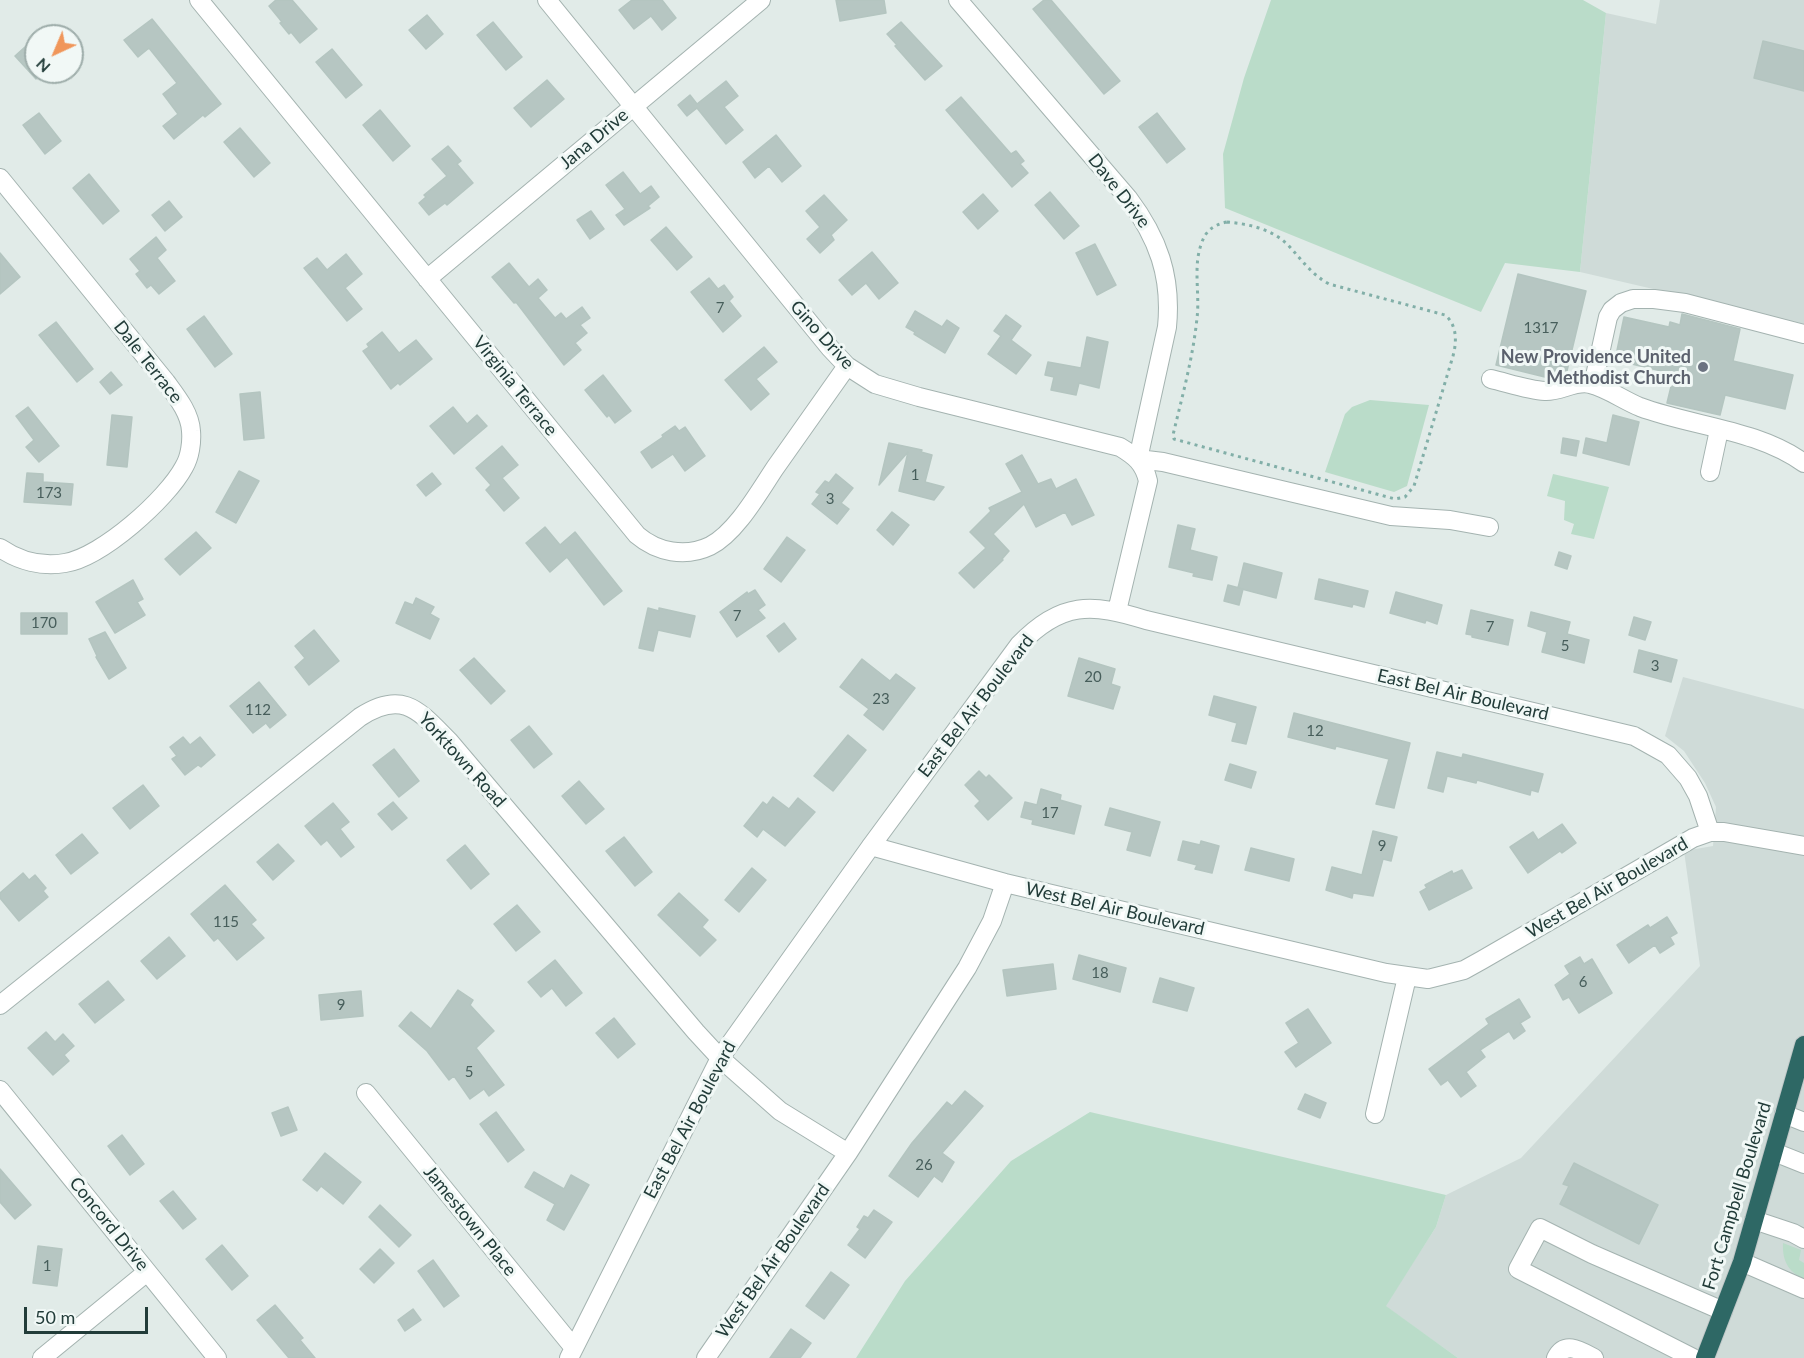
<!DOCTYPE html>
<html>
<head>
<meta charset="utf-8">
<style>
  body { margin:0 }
  #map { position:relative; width:1804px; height:1358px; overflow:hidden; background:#e1ebe8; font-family:Lato,sans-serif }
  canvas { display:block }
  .north { position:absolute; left:24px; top:24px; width:60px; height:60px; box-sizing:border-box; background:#f1f8f6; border:2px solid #9eadaa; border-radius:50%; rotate:224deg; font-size:16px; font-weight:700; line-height:24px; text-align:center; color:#223c39 }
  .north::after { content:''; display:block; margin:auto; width:21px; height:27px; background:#f0965a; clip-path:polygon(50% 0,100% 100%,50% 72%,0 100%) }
  .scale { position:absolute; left:24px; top:1307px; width:124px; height:27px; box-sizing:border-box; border:3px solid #223c39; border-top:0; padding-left:8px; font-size:18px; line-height:21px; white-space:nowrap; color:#223c39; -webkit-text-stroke:4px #f1f8f6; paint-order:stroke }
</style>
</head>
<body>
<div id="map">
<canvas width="1804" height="1358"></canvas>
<div class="north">N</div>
<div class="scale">50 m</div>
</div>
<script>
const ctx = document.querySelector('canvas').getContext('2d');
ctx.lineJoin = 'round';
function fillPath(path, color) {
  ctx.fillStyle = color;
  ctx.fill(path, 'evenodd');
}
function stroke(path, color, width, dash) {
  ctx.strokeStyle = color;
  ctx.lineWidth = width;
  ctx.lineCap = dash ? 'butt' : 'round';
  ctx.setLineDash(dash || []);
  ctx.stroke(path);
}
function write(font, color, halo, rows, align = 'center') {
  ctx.font = font + ' Lato,sans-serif';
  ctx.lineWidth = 6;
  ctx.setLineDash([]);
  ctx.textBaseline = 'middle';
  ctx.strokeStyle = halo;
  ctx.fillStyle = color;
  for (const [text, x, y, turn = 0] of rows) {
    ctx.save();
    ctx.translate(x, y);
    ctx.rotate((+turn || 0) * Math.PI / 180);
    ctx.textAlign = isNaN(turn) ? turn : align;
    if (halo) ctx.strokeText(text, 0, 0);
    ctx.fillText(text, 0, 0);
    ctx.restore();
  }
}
const built = new Path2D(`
  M1660,0H1804V324L1580,272L1606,13L1656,24Z
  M1683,677L1804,709V1358H1458L1385,1306L1436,1227L1446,1195L1521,1158L1700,966L1684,851L1713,846L1716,807L1705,783L1684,751L1665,736Z`);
const green = new Path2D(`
  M1271,0H1583L1606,13L1580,272L1505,263L1481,312L1225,208L1223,154L1244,78Z
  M1370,400L1429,405L1407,486L1394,492L1325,472L1345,414L1352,407Z
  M1553,474L1609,487L1594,539L1571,534L1574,524L1564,520L1565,501L1547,496Z
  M1090,1112L1446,1195L1436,1227L1386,1306L1458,1358H856L905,1281L1011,1161Z
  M1783,1243L1801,1250L1799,1260L1804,1263V1279C1788,1272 1782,1260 1783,1243Z`);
const building = new Path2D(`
  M276,0H292L317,29L300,43L291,32L289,34L280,23L282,22L269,6Z
  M632,0H662L676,18L662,30L651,16L634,29L619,10Z
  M836,0H884L886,13L840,21Z
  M1044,0H1051L1120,81L1104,94L1033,9Z
  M427,15L443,34L426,49L409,30Z
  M152,19L221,104L205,117L203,115L174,139L163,126L178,114L163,94L177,83L149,48L138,57L124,40Z
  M493,22L522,57L506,70L477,35Z
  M901,22L942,66L925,80L895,46L897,45L887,34Z
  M36,37V79L15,56Z
  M1763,41L1804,51V91L1754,78Z
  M332,49L362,85L346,98L316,62Z
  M547,80L564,99L531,127L514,108Z
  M726,81L738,96L724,107L743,130L726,144L697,108L687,116L678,105L690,95L697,104Z
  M961,97L1011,154L1016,151L1024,161L1020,164L1028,173L1012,187L946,110Z
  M380,110L410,146L393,161L363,125Z
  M39,113L61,141L45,154L23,125Z
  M1157,113L1185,149L1167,163L1139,127Z
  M240,128L270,163L254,177L224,142Z
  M776,135L801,166L782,182L769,166L755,178L743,162Z
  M448,146L461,161L457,164L473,183L447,205L445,203L429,215L419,203L426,197L424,195L447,176L432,159Z
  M623,172L640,194L651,186L659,197L648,206L650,208L624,225L616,215L625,209L606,185Z
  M89,174L119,211L103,224L73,188Z
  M1050,192L1079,226L1064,239L1035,205Z
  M983,194L998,211L978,229L963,212Z
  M824,195L847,220L831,235L834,240L820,253L807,239L820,227L806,211Z
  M169,201L182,217L165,231L152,215Z
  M591,211L604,229L590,239L577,220Z
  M666,227L692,257L677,270L651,240Z
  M156,237L166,250L157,258L175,281L159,294L151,285L147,288L136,274L140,271L130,259Z
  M1095,244L1116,285L1097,295L1076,253Z
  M872,252L898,283L879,299L866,283L852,295L839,280Z
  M0,253L20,277L0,294Z
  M346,254L362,274L345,288L362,309L347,321L304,268L317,258L327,270Z
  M509,263L529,287L538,279L547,290L538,298L555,318L561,313L566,319L582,307L590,318L580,325L587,333L575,343L581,350L564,365L516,302L514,303L492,277Z
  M1518,274L1586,291L1566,375L1553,379L1496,365Z
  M709,278L718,289L724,285L733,297L729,301L741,316L723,332L691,292Z
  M915,311L942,327L947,320L959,328L945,353L914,334L915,332L906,327Z
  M1682,314L1740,329L1733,361L1793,375L1785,409L1725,395L1720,415L1667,403L1674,374L1615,360L1624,317L1669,327L1670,322L1680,325Z
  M1006,315L1021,326L1011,340L1031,355L1016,374L988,354L1001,336L994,331Z
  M204,316L232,354L215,367L187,329Z
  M56,322L93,369L77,382L39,335Z
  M382,332L399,353L416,340L432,359L400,385L398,383L391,389L363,351L369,347L367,344Z
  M1087,337L1108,342L1099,388L1079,383L1076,395L1051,390L1054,377L1045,375L1048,362L1081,368Z
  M764,347L777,362L756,379L769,394L751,410L725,380Z
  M111,372L122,385L110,394L100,382Z
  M603,375L631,411L615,423L609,415L607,417L585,390Z
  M260,392L264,438L244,440L240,394Z
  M28,407L59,446L39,462L26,447L34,440L16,416Z
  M453,407L467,424L477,415L487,426L454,454L430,426Z
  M112,415L132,417L127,467L107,465Z
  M1613,415L1639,422L1629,465L1583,453L1586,438L1607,443Z
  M675,426L679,431L685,427L705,456L685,471L673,454L652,468L641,452L663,437L662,435Z
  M1563,438L1579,441L1576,456L1561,453Z
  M889,443L922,450L921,452L932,455L925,482L944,487L934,500L899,491L908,452L879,485Z
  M502,446L518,465L502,478L519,498L504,511L486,490L491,485L476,468Z
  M1022,455L1038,484L1051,479L1056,489L1076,479L1094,515L1072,525L1065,512L1036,527L1024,504L993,534L1009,551L1002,559L1003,560L974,588L959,573L986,548L970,532L991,511L989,508L1022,492L1006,464Z
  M239,471L259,481L236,523L216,512Z
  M27,473L43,474V482L73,484L71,505L24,502Z
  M432,473L441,484L426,496L417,485Z
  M836,474L853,488L841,503L849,509L837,524L812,504L820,494L816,492L825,481L829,483Z
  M892,512L909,525L893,545L877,530Z
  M1178,525L1195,529L1190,550L1217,557L1212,580L1193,576L1194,573L1169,567Z
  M545,527L560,545L575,532L622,591L604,605L567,557L550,572L526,543Z
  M196,532L211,548L180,575L165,559Z
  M787,537L805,550L781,582L764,569Z
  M1559,552L1571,556L1567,569L1555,565Z
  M1244,563L1282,573L1276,598L1238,588Z
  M1319,579L1368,591L1364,607L1353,604L1352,607L1315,599Z
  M133,580L143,599L137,602L145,615L115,633L96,602Z
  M1228,585L1243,589L1239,605L1224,601Z
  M755,590L765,605L758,610L765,618L737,637L720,612L747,592L748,594Z
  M1396,592L1442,605L1437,624L1426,620L1425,623L1390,613Z
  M416,598L434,607L430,614L439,619L430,639L396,623L405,602L413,605Z
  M648,608L659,611V608L695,616L690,637L658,630L653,651L639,648Z
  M1471,610L1513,620L1508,645L1472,637V635L1466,634Z
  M1531,612L1570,622L1567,634L1589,640L1584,663L1542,652L1547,632L1528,626Z
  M21,613H67V634H21Z
  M1634,617L1651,622L1645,640L1629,635Z
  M784,623L796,639L779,652L767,636Z
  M314,630L339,661L309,685L295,667L305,658L295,646Z
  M105,632L126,668L109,679L96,657L97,656L89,639Z
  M1639,650L1677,660L1671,682L1634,672Z
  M474,658L505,691L491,704L460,670Z
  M1079,658L1115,669L1111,684L1120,687L1113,709L1068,696Z
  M862,659L890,681L896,674L915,688L883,730L864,715L869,709L840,687Z
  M259,682L286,715L270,728L266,723L253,733L230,706Z
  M1214,696L1256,707L1246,744L1232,741L1237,723L1209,715Z
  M1294,713L1410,743L1394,808L1376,804L1389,759L1336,746L1335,749L1288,737Z
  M529,726L552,754L534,768L511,740Z
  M848,735L866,750L833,791L814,776Z
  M183,737L190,745L200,737L215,755L201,767L198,765L185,775L172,759L177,756L170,747Z
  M394,749L419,781L399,797L373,765Z
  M1437,752L1462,758L1463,754L1543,774L1538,792L1531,790L1530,795L1477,780L1476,783L1447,776L1443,792L1428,788Z
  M1230,764L1256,772L1251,788L1225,780Z
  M979,771L986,778L989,775L1012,798L988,820L975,806L980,801L965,785Z
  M579,781L604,809L586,824L562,796Z
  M143,785L159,806L130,829L113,808Z
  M1041,789L1061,795L1060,800L1081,806L1074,834L1032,824L1033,820L1021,817L1025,802L1037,805Z
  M773,797L789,809L798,798L815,812L785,846L763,829L757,837L744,826L763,802L767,805Z
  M393,802L407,818L392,830L378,814Z
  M333,803L349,822L340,829L354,847L341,857L327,840L321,845L305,826Z
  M1110,808L1160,822L1150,856L1127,850L1132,832L1105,825Z
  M1562,824L1576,843L1562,853L1560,851L1528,873L1510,847L1533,832L1538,840Z
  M1373,831L1397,837L1391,861L1383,859L1373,896L1353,893L1352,898L1326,890L1332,867L1362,875Z
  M82,834L98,853L71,874L56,855Z
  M624,837L652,872L635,886L606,851Z
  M1183,841L1200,845L1201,841L1219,846L1212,873L1195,869L1197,865L1178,860Z
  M278,844L294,861L273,880L257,862Z
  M465,845L489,874L471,889L447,860Z
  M1251,848L1294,859L1289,881L1245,870Z
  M752,868L766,880L739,912L725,900Z
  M1462,870L1472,888L1429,910L1420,892L1427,888L1425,885L1452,871L1453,874Z
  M23,873L29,880L35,875L46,888L43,891L48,897L19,921L0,898V893Z
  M225,885L256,920L251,924L264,938L237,960L218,938L214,941L191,914Z
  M679,893L708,920L702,927L716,940L700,956L658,915Z
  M517,905L540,932L516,951L494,924Z
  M1667,917L1677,933L1670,937L1674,944L1660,953L1655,945L1629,963L1617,945L1648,925L1650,928Z
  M169,937L185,956L157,979L141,961Z
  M1079,955L1126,968L1120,992L1073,979Z
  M1580,957L1584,964L1592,959L1612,993L1579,1013L1569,997L1563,1000L1555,985L1570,974L1565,966Z
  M555,960L582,993L566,1006L552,988L541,997L528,982Z
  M1053,964L1056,989L1007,996L1003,970Z
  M1160,978L1194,988L1187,1011L1153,1002Z
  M108,981L124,1000L95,1023L79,1004Z
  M458,990L473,1000L470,1005L494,1031L476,1048L504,1085L489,1096L484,1089L470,1099L454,1076L449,1080L427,1051L399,1026L411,1012L431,1029Z
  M361,991L363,1016L321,1020L319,995Z
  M1519,999L1530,1017L1520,1023L1525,1031L1514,1039L1509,1031L1480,1050L1485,1057L1466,1072L1476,1086L1461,1097L1448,1080L1441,1085L1429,1069L1489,1024L1486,1019Z
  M1308,1009L1331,1043L1296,1067L1285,1052L1299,1043L1286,1023Z
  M614,1018L635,1044L618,1058L596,1033Z
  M46,1032L55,1042L63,1034L74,1046L64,1055L69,1061L53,1075L28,1048Z
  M965,1091L983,1106L942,1153L954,1162L942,1182L934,1176L918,1197L889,1176L912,1143L947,1102L952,1106Z
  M1305,1094L1326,1103L1320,1118L1298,1109Z
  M288,1107L297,1130L281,1136L272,1113Z
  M496,1112L524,1150L508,1162L480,1124Z
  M122,1135L144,1164L130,1175L108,1146Z
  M325,1153L361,1182L343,1204L321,1186L317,1191L303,1180Z
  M1574,1163L1658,1205L1639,1244L1560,1204L1569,1186L1563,1184Z
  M0,1169L31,1205L15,1219L0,1202Z
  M534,1172L564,1189L571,1175L589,1185L564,1230L547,1220L555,1204L525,1187Z
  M173,1191L196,1219L183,1229L160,1201Z
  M380,1205L411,1235L399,1247L369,1217Z
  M874,1210L892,1222L865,1258L848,1245L860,1229L857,1227L864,1216L868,1218Z
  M222,1245L248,1276L232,1290L206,1259Z
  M38,1246L62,1249L57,1286L33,1283Z
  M380,1249L394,1263L374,1283L360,1269Z
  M433,1260L459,1296L444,1307L418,1271Z
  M831,1272L849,1285L824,1319L806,1306Z
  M275,1305L303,1338L300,1340L315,1358H289L257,1320Z
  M413,1309L421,1320L405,1331L398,1320Z
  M791,1329L811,1343L800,1358H770Z`);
const path = new Path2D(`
  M1227,222C1249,224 1272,229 1288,245C1302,260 1311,274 1329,284L1445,315C1457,325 1457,341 1453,356L1414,486L1405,497L1395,499L1174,439L1173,435C1182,397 1193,358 1197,318C1200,295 1193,267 1201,245C1205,231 1213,225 1227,222Z`);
const minor = new Path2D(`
  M199,0L637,535C657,552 685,558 710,546C736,533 759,492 775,468C799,434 823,400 847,366
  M547,0L830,348L847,366L875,384L919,397L1120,447C1135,456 1144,463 1148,481L1117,611
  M958,0L1128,198C1158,238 1172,276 1167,327L1138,459L1163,462L1391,516L1450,520L1489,527
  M0,178L166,382C177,397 190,413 191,431C192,442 190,457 184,467C167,499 102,557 65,563C42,567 19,561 0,548
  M427,279L761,0
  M1491,379C1508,383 1528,390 1545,391C1560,392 1576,380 1590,384C1607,388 1623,400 1640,407C1694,427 1756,429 1804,463
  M1593,385L1608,317L1612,310L1621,303L1633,299H1654L1685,303L1804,334
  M1710,472L1719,430
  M871,846L1005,883L1386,973L1428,979L1464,970L1482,960L1693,838L1710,832H1724L1804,846
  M0,1005L360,717C403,689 419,711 449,741L696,1032L720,1058L780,1111L848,1153
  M0,1090L217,1358
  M366,1093L574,1348
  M1375,1114L1407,977
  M1784,1114L1804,1122
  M1774,1152L1804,1164
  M1754,1220L1793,1233L1804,1239
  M1742,1262L1804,1289
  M42,1358L147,1272
  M569,1358L720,1058L871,846L1019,645C1061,601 1092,603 1146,620L1634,736L1668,755L1688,778L1698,796L1710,832
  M706,1358L848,1153L967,968L992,921L1005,883
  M1556,1358C1565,1340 1581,1351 1594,1358
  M1693,1358L1518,1269L1540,1228L1592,1254L1723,1311`);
const highway = new Path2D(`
  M1705,1358L1742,1262L1804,1045`);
const markers = [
  [1703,367,6,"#6b7280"]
];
const numberNames = [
  ["7",720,308],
  ["1317",1541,328],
  ["1",915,475],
  ["173",49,493],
  ["3",830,499],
  ["7",737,616],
  ["170",44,623],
  ["7",1490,627],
  ["5",1565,646],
  ["3",1655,666],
  ["20",1093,677],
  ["23",881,699],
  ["112",258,710],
  ["12",1315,731],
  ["17",1050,813],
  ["9",1382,846],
  ["115",226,922],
  ["18",1100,973],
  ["6",1583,982],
  ["9",341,1005],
  ["5",469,1072],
  ["26",924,1165],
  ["1",47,1266]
];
const streetNames = [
  ["Jana Drive",594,139,-40],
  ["Dave Drive",1119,191,52],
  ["Gino Drive",822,335,48],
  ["Dale Terrace",148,362,52],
  ["Virginia Terrace",515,386,51],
  ["East Bel Air Boulevard",1463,695,13],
  ["East Bel Air Boulevard",976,706,-52],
  ["Yorktown Road",462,760,48],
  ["West Bel Air Boulevard",1607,888,-30],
  ["West Bel Air Boulevard",1115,909,13],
  ["East Bel Air Boulevard",690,1120,-62],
  ["Fort Campbell Boulevard",1737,1196,-73],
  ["Jamestown Place",470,1221,51],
  ["Concord Drive",109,1224,51],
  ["West Bel Air Boulevard",773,1261,-55]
];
const worshipNames = [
  ["New Providence United",1691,357],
  ["Methodist Church",1691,378]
];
fillPath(built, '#cfdbd8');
fillPath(green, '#badcc9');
fillPath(building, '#b6c6c2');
stroke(building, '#b4c5c0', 1.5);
stroke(minor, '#a4b3b0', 20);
stroke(highway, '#c1c8c8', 20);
stroke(path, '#82afa8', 3, [3, 4.5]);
stroke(minor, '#fff', 18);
stroke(highway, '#2e6865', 18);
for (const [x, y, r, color] of markers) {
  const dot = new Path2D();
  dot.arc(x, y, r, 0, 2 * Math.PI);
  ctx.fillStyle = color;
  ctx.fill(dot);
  stroke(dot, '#f1f8f6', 2);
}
write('15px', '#475e5b', null, numberNames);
write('18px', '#223c39', '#f1f8f6', streetNames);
write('bold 18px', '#5b616d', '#f1f8f6', worshipNames, 'right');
</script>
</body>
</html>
